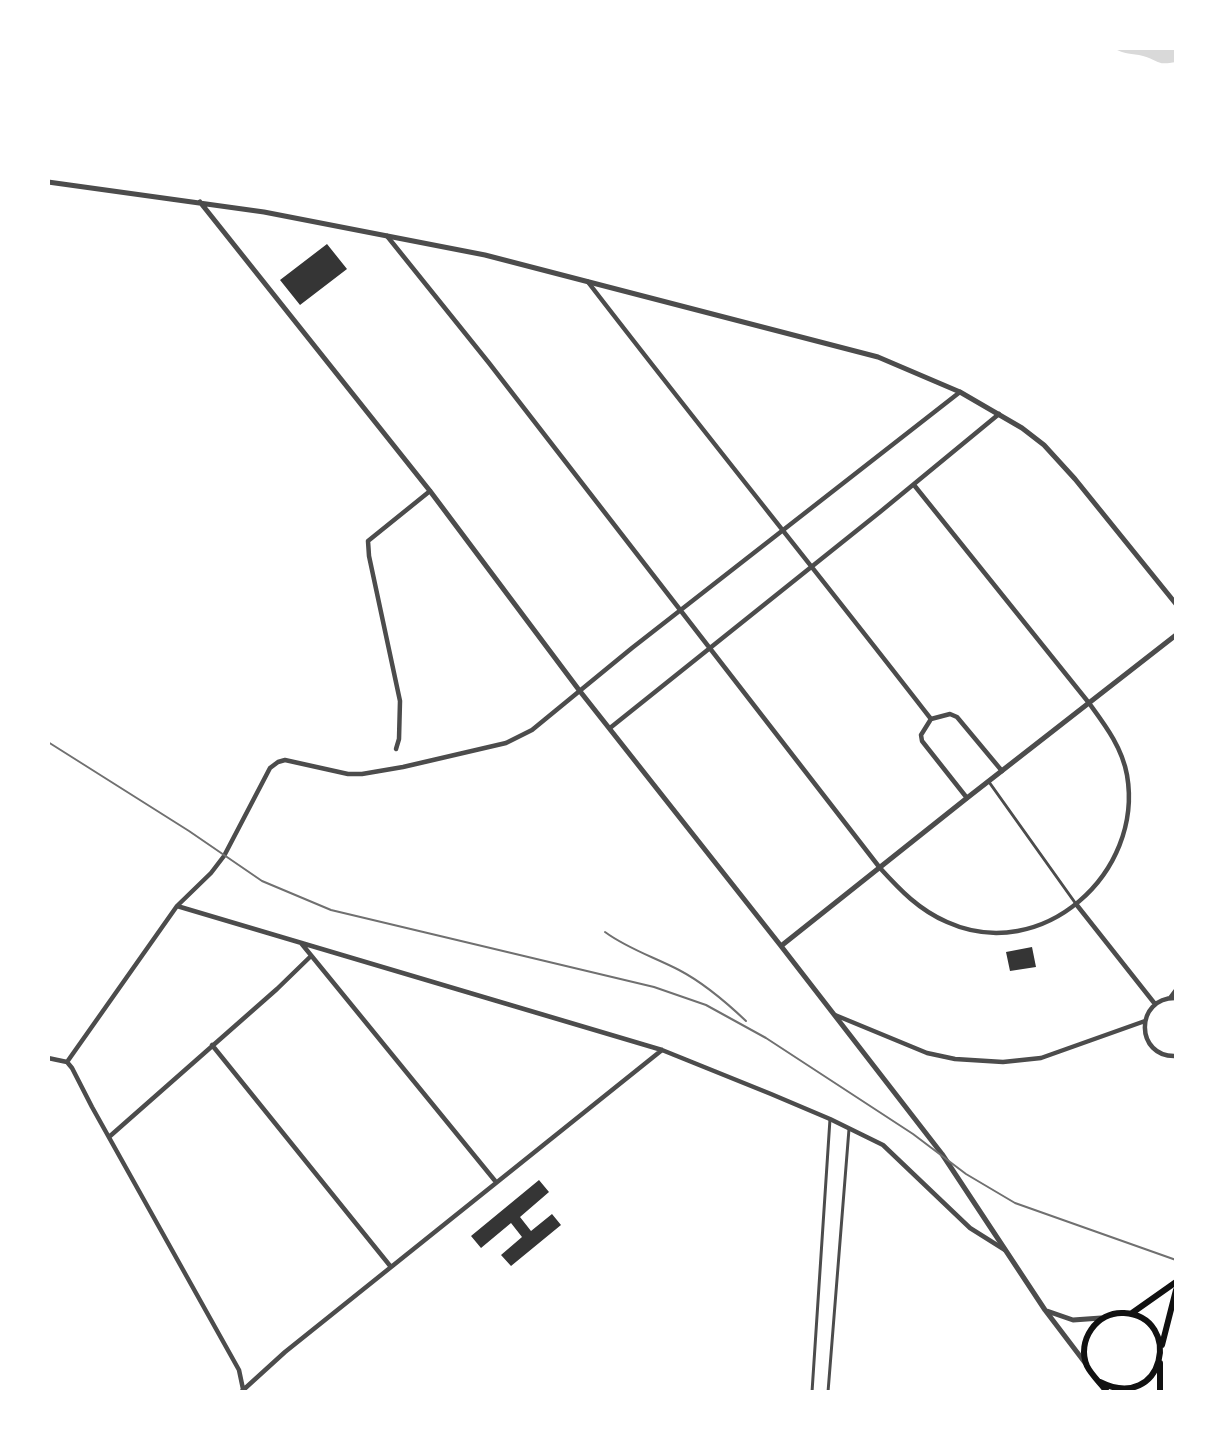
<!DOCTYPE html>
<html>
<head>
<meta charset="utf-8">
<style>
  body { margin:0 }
  #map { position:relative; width:1224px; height:1440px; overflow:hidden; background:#fff; font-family:"Roboto Condensed",sans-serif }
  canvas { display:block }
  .frame { position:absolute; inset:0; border:50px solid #fff; pointer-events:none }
</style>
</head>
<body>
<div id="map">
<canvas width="1224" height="1440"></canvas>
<div class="frame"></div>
</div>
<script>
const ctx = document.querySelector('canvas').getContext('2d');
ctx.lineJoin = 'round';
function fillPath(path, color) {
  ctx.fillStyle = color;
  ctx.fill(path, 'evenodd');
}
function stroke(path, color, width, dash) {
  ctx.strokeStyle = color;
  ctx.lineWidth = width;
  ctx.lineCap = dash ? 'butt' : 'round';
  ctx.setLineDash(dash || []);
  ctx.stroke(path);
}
const water = new Path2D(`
  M1114,48H1176V62C1155,66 1159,60 1143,56C1132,53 1124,55 1114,48Z`);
const building = new Path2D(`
  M327,244L347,269L300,305L280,280Z
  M1032,947L1036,967L1010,971L1006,952Z
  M539,1180L549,1192L520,1217L531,1231L552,1214L561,1225L511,1266L501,1255L522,1237L511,1223L481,1248L471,1236Z`);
const pedestrian = new Path2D(`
  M989,782L1076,904
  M812,1392L830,1119
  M828,1392L849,1129`);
const minor = new Path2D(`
  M387,236L489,363L880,868C900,890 919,910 947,922C1042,965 1144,873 1127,775C1122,747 1105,725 1089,703L914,485
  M588,282C701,429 818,573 931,719
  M610,728L880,512L999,414
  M396,749L399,739L400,701L369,556L368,541L430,491
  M967,798L922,741L921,735L931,719L950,714L957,717L1002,771
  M1076,904L1155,1004
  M177,906L662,1050L771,1094L830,1119L883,1145L970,1228L1005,1250
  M301,943L496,1182
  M1170,998L1176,990
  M1176,998C1134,997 1135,1058 1176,1056
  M835,1015L927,1053L955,1059L1003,1062L1041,1058L1145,1021
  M212,1045L391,1267
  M48,1058L67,1062L72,1068L92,1107L239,1370L243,1389
  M67,1062L177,906L211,873L224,856L270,768L278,762L285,760L348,774H362L403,767L506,743L532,730L632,648L960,392
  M109,1137L277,989L311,956
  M241,1392L285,1352L662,1050`);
const tertiary = new Path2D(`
  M48,182L264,212L485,255L878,357L960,392L1022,428L1044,445L1075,479L1176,604
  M200,202L430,491L579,690L781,946L942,1154L1045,1310L1086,1364
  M781,946L967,798L1176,635
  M1047,1311L1073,1320L1101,1318`);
const secondary = new Path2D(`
  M1132,1313L1176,1282
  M1162,1345L1176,1290
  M1100,1382C1164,1414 1184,1317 1124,1313C1097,1311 1076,1341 1087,1366C1092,1376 1101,1383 1107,1392
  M1160,1392V1363`);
const rail = new Path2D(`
  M48,742L189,831L262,881L331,910L654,987L706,1005L766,1038L913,1134L966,1174L1015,1203L1176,1260
  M605,932C628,949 654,957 679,970C704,983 726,1002 746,1021`);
fillPath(water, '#d9d9d9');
fillPath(building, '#353535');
stroke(pedestrian, '#4c4c4c', 3);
stroke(minor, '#4c4c4c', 4.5);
stroke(tertiary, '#4c4c4c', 5);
stroke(secondary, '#111', 6);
stroke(rail, '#707070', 2);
</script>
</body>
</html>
